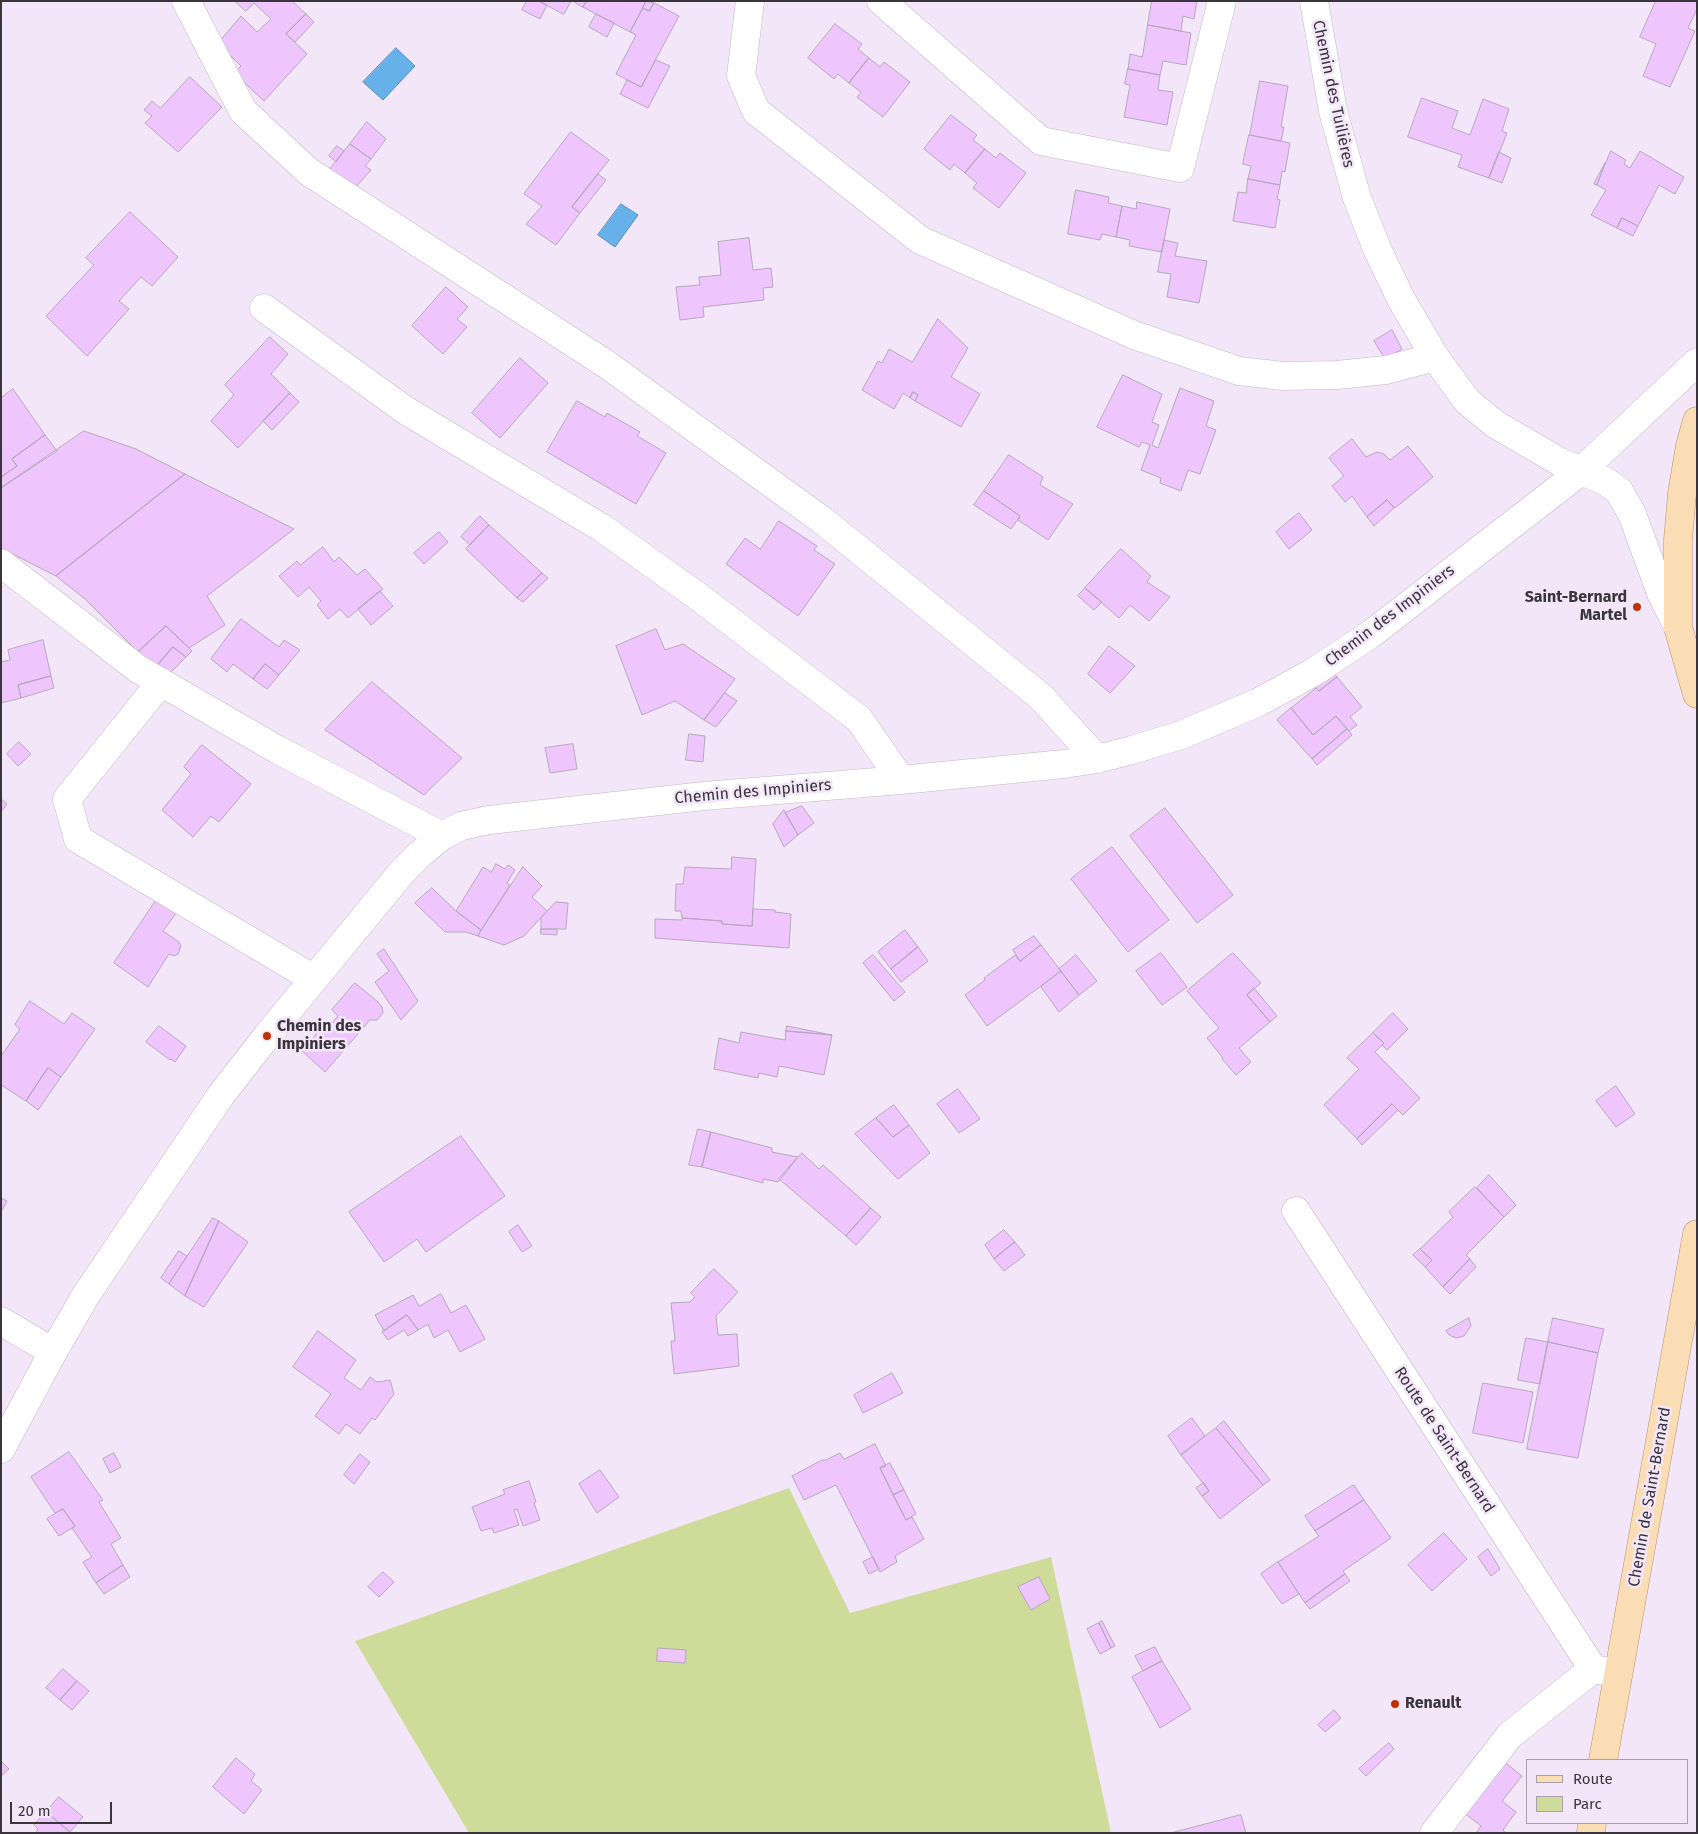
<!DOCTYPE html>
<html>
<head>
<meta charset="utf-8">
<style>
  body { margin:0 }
  #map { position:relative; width:1698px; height:1834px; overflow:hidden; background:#f4e6f9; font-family:"Fira Sans",sans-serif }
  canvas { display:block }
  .frame { position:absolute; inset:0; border:2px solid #3a343c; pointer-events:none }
  .legend { position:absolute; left:1526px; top:1759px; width:162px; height:65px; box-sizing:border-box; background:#f4e6f9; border:1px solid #aa9fad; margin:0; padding:6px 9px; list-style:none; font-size:15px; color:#3a343c }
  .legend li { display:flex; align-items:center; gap:10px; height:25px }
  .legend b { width:25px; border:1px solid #aa9fad }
  .scale { position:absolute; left:10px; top:1802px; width:102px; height:22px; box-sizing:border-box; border:2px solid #3a343c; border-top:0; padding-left:6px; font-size:15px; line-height:18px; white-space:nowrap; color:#3a343c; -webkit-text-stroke:4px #f4e6f9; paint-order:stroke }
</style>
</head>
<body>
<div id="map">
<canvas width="1698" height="1834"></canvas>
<div class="frame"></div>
<ul class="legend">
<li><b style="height:6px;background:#fadcb5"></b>Route</li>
<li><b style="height:14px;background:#cfdb98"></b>Parc</li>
</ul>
<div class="scale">20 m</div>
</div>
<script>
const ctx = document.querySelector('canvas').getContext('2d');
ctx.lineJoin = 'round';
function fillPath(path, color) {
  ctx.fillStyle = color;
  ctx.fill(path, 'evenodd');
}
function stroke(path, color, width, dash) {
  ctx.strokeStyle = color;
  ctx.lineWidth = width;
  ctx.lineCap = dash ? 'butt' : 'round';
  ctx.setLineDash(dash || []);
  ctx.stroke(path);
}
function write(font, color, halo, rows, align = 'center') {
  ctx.font = font + ' "Fira Sans",sans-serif';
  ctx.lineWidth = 5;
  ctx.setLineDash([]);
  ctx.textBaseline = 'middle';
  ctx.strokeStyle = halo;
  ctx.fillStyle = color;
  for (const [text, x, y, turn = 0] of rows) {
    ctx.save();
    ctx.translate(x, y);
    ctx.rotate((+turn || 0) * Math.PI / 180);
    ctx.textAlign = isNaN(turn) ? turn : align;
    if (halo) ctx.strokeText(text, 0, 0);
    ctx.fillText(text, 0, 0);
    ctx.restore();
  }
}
const green = new Path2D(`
  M789,1488L850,1613L1051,1557L1111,1833H469L355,1641Z`);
const water = new Path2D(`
  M396,48L415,66L383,100L363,82Z
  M621,204L638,215L615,247L598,235Z`);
const building = new Path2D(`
  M235,1H292L306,14L286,34L307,54L264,101L234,73L241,66L218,43L241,16L257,32L271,19L254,3L246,11Z
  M527,1H539L547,5L540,19L522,10Z
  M539,1H571L564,14Z
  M573,1H587L583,7Z
  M587,1H646L630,32L583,7Z
  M646,1L654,3L649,11L643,8Z
  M1152,1H1197L1194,19L1183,16L1181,31L1148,25Z
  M1656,1H1697V9L1688,28L1695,31L1670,87L1643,76L1656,44L1640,37Z
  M654,3L679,16L641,87L616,74L636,35L630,32L643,8L649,11Z
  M306,14L314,22L295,42L286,34Z
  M596,14L614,23L607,37L589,27Z
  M835,24L862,44L858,49L869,58L849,83L838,74L834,79L808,58Z
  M1148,25L1191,33L1186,65L1163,61L1160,75L1128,69L1130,54L1142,57Z
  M869,58L880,67L884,62L910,82L883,117L857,97L861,92L849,83Z
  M656,60L670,66L648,108L620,94L627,80L641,87Z
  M1128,69L1160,75L1158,90L1173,92L1167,125L1124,117L1130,85L1125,84Z
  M190,77L222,107L178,152L145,123L152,116L144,110L152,101L160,108Z
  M1260,81L1288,86L1281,127H1284L1281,141L1250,135Z
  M1422,98L1458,111L1452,128L1470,135L1483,99L1509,109L1502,131L1507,133L1489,178L1458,167L1462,155L1408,137Z
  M951,115L977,135L973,140L985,149L965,173L954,164L950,170L924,149Z
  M367,122L386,139L371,159L350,144Z
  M571,132L609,160L572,207L580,213L556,245L526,224L542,206L524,194Z
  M1249,135L1290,143L1285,172L1282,171L1280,185L1248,179L1251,166L1243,164Z
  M350,144L371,159L365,166L371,170L354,189L330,169Z
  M337,146L344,151L336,162L329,156Z
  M985,149L996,158L1000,153L1026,173L999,208L973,188L977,183L965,173Z
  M1611,151L1626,160L1624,164L1630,168L1640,151L1684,177L1675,194L1659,185L1638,226L1622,218L1617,228L1591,215L1606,190L1597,185Z
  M1499,152L1511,158L1502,183L1489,178Z
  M1605,163L1597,185L1594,184Z
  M598,174L606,180L580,213L572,207Z
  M1248,179L1280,185L1277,199L1280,200L1275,228L1233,221L1238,192L1246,193Z
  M1076,190L1109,197L1108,203L1122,206L1116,237L1102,234L1100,240L1068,234Z
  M1137,202L1170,209L1162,252L1129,246L1130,240L1116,237L1122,206L1136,209Z
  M130,212L178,257L152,286L141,277L119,301L129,309L87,356L46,316L94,265L86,258Z
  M1622,218L1638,226L1633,236L1617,228Z
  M749,238L753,270L771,268L773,287L763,288L764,300L703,307L704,317L680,320L676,287L700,285L699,277L721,275L718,242Z
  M1164,240L1178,243L1175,256L1207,261L1199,303L1167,297L1171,274L1158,272Z
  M446,287L468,307L457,319L467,327L443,354L412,326Z
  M938,319L968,348L951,377L980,394L961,427L915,401L918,395L913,392L910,398L903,393L894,409L862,390L878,361L882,363L889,349L912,362Z
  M1392,330L1402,349L1385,359L1374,341Z
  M270,337L288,354L271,374L290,393L238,448L211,421L234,395L225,385Z
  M520,358L548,383L500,438L472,413Z
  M1123,375L1162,394L1152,422L1159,425L1152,445L1158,448L1180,388L1214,401L1206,426L1216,430L1200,474L1188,470L1181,491L1160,483L1161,478L1141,470L1150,445L1142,442L1139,447L1097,427Z
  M13,389L45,435L12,459L17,466L1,477V398Z
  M913,392L918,395L915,401L910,398Z
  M290,393L299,402L272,430L263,421Z
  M577,401L605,417L607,413L640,432L637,436L666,453L636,504L547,452Z
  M84,431L136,449L185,474L56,576L1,548V488Z
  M45,435L57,451L1,488V477L17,466L12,459Z
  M1352,439L1366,457L1377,452L1384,454L1390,460L1408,446L1433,477L1395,508L1387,500L1367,517L1352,496L1345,502L1332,486L1344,476L1329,458Z
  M1009,455L1043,477L1040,485L1073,504L1048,540L1018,520L1020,516L984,491Z
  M185,474L294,529L207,596L225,625L189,648L166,626L138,652L85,599L56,576Z
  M984,491L1020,516L1011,529L974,505Z
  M1387,500L1394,508L1374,526L1367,517Z
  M1299,513L1312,530L1289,549L1276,532Z
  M480,516L489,525L470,545L461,537Z
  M779,521L817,546L814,550L835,564L798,616L726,564L745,538L760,549Z
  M489,525L542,573L517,598L466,549Z
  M439,532L448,542L424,564L414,553Z
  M323,547L334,562L339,557L357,575L365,569L383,589L348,618L340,609L328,619L317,605L321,601L309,587L298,597L279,576L297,561L300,565Z
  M1121,549L1151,576L1147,582L1170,597L1149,621L1130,605L1119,618L1085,588Z
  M542,573L548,578L523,602L517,598Z
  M1085,588L1102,602L1094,610L1078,596Z
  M380,591L393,606L371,625L358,609Z
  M241,619L279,647L284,640L300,650L279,675L265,664L253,679L233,664L227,672L211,659Z
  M166,626L192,651L186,657L173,647L156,667L138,652Z
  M656,629L665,650L683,644L735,679L704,720L675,701L642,715L616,646Z
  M43,640L51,676L18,685L21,698L1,703V662L10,660L8,650Z
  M1109,646L1135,666L1110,693L1088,674Z
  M173,647L186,657L169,674L156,667Z
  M265,664L279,675L267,689L253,679Z
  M1334,673L1337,677L1319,691L1316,688Z
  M51,676L54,688L21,698L18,685Z
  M1337,677L1362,707L1350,717L1357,725L1349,731L1336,716L1313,735L1291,708L1316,688L1319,691Z
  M372,682L462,758L424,795L325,730Z
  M725,693L737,701L716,727L704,720Z
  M1291,708L1313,735L1336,716L1347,729L1312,759L1277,720Z
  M1347,729L1352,735L1317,765L1312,759Z
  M689,734L705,736L703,762L686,760Z
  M19,742L31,754L18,766L7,754Z
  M573,744L577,769L550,773L545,748Z
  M202,745L251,784L219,822L211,816L193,837L162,810L191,774L184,767Z
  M1,799L7,804L1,812Z
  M802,806L814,823L798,835L785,813Z
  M1165,808L1233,895L1197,923L1130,836Z
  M784,810L798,835L784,847L773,824Z
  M1112,847L1169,920L1128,952L1071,879Z
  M732,857L756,859L752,926L722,924V921L682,918L681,911H675L676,884H683L685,867L731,869Z
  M496,864L505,869L508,865L515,870L507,883L510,885L481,930L456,911L483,867L491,872Z
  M523,867L542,886L532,897L547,911L524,936L504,945L478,936Z
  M432,888L456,911L481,930L478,936L466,932H445L415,903Z
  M157,899L177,912L163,931L179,942L181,946L178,954L174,956L169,954L148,987L114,963Z
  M556,902L568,903L566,929H541V918Z
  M753,909L775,910V912L791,914L789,948L655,938V919L682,920V918L722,921V924L752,926Z
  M541,929H557V935L541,934Z
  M905,930L918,947L891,969L878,952Z
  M1034,936L1041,945L1020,961L1013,950Z
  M1041,945L1061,971L987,1026L965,995L985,980L984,978L1015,955L1020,961Z
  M918,947L928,961L901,982L891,969Z
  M384,949L418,1001L401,1020L375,982L389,971L377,954Z
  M1161,953L1187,987L1162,1005L1136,971Z
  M1233,953L1261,983L1247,995L1270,1022L1239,1048L1251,1062L1236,1075L1222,1059L1223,1058L1207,1038L1219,1028L1187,991Z
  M873,955L905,992L894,1001L863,963Z
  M1076,955L1097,981L1079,995L1059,969Z
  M1061,971L1079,995L1059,1012L1041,987Z
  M355,983L378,1002L382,1007L383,1013L377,1020H370L325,1072L302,1051L321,1028L325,1031L338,1016L332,1010Z
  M1254,988L1277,1016L1270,1022L1247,995Z
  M30,1001L64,1024L72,1013L95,1029L61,1077L48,1068L26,1101L1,1085V1056L20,1029L15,1025Z
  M1393,1013L1408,1029L1387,1050L1382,1045L1384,1043L1373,1033Z
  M159,1026L186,1046L175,1062L171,1059L170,1060L146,1042Z
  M787,1026L832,1035L786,1031Z
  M786,1031L832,1035L824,1075L779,1066L777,1077L759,1073L758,1078L714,1069L719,1038L739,1043L741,1032L785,1040Z
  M1373,1033L1384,1043L1375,1052L1420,1098L1403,1115L1392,1104L1357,1139L1324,1105L1359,1069L1347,1058Z
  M48,1068L61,1077L38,1110L26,1101Z
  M1616,1086L1635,1114L1616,1127L1596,1101Z
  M958,1089L980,1119L959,1133L937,1104Z
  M1392,1104L1398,1110L1362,1145L1357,1139Z
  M894,1105L909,1125L893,1137L876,1118Z
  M876,1118L893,1137L909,1125L930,1153L898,1179L855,1134Z
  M698,1129L711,1132L702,1167L689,1165Z
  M711,1132L772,1148V1152L798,1157L778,1182L763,1179V1183L702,1167Z
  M461,1136L505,1196L426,1252L417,1239L384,1262L349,1212Z
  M802,1153L819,1169L823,1165L871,1208L846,1236L779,1179Z
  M1489,1175L1516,1205L1504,1217L1477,1188Z
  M1475,1187L1504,1217L1466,1255L1470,1259L1443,1287L1425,1267L1432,1260L1420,1249L1453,1217L1449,1212Z
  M1,1198L7,1201L1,1212Z
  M871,1208L881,1217L856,1245L846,1236Z
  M213,1218L219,1221L185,1296L169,1284Z
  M219,1221L248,1242L204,1307L185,1296Z
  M518,1225L532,1246L522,1252L509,1232Z
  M1004,1230L1015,1242L994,1259L985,1245Z
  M1015,1242L1025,1255L1004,1271L994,1259Z
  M1420,1249L1432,1260L1425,1267L1413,1255Z
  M179,1251L187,1256L169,1284L161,1278Z
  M1470,1259L1476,1267L1450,1294L1443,1287Z
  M714,1269L738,1292L716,1316L718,1335L737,1334L739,1366L674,1374L671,1341H675L671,1303L690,1302L695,1297L691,1293Z
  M441,1294L451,1313L466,1305L485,1339L460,1352L448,1330L434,1338L428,1324L418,1330L407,1315L384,1331L375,1315L413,1295L419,1306Z
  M407,1315L418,1330L408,1336L404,1330L388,1340L382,1332Z
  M1469,1318L1471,1326L1464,1336L1456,1338L1449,1335L1446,1331Z
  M1553,1318L1604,1329L1598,1353L1548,1342Z
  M318,1331L356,1360L344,1378L361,1390L370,1377L377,1382L390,1380L394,1394L375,1420L372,1418L360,1434L346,1424L339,1434L315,1416L331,1394L293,1367Z
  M1526,1338L1548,1342L1540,1384L1518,1380Z
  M1548,1342L1598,1353L1578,1458L1527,1449Z
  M892,1373L903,1393L863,1413L854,1395Z
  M1483,1383L1533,1392L1523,1443L1473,1433Z
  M1192,1418L1205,1436L1181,1455L1168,1436Z
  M1224,1421L1270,1480L1263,1485L1216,1428Z
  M1216,1428L1263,1485L1220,1519L1202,1496L1209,1491L1181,1455Z
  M875,1444L886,1466L880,1468L906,1520L912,1517L924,1539L895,1556L897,1562L880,1572L836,1485L804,1500L792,1476L822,1460H826L840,1453L844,1459Z
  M69,1452L103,1500L99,1502L121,1538L111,1544L123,1565L96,1583L83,1562L92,1557L72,1528L75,1526L63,1509L55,1513L31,1477Z
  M114,1453L121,1467L110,1473L103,1459Z
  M360,1454L370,1462L354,1484L344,1475Z
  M890,1463L904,1490L893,1495L880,1468Z
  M600,1470L619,1497L597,1513L579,1484Z
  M529,1481L536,1502L534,1503L540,1520L523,1526L517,1509L514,1510L519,1525L494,1533L492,1528L481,1531L472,1507L505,1494L503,1490Z
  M1204,1483L1209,1491L1202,1496L1196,1488Z
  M1354,1485L1364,1500L1315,1531L1305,1516Z
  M904,1490L916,1514L906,1520L893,1495Z
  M1364,1500L1391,1538L1343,1571L1345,1574L1305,1603L1278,1562L1319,1536L1315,1531Z
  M63,1509L75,1526L59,1536L47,1519Z
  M1444,1533L1467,1559L1432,1591L1408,1565Z
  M1488,1549L1500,1569L1491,1576L1478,1557Z
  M873,1557L879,1569L869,1574L863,1562Z
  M1278,1562L1299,1594L1282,1604L1261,1574Z
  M123,1565L130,1577L104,1594L96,1583Z
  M383,1572L394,1582L379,1597L368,1587Z
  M1345,1574L1350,1581L1310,1609L1305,1603Z
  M1039,1577L1050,1599L1031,1610L1018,1587Z
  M1102,1621L1115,1646L1111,1648L1099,1623Z
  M1099,1623L1111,1648L1100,1654L1087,1629Z
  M1155,1647L1162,1661L1143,1671L1135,1656Z
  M658,1648L686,1650L685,1663L657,1661Z
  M1162,1661L1191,1709L1160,1728L1132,1677Z
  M63,1669L77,1681L60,1700L46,1688Z
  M77,1681L89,1691L72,1710L60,1700Z
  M1334,1710L1341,1718L1325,1732L1318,1725Z
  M1389,1743L1394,1749L1366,1776L1359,1769Z
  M236,1758L255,1774L251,1781L262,1790L244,1814L213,1787Z
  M1,1761L9,1769L1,1776Z
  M1503,1761L1522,1776L1502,1801L1516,1812L1503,1830L1506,1833H1476L1481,1826L1459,1809Z
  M59,1797L83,1817L70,1832L46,1812Z
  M46,1812L70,1832V1833H36L38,1829L34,1825Z
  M1241,1815L1246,1833H1171Z`);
const minor = new Path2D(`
  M186,1L243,111L309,172L606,364L822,520L1041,697L1097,759
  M750,1L741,76L756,111L920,240L1134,335L1239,371L1283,376L1337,375L1386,370L1435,357
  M881,1L1041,141L1180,168L1222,1
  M1314,1L1333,111L1357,198L1378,251L1401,299L1435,357L1467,401L1495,424L1560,462L1605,481L1619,491L1632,514L1661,593L1678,627
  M264,308L405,410L602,528L696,595L859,719L901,780
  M1,563L138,669L278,750L442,836
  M161,682L67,799L78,839L314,979
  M1296,1211L1593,1669
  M1,1321L53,1352
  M1,1449L53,1352L86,1295L221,1095L267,1036L402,872L420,854L442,836L461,826L489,820L704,796L901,780L1064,764L1097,759L1132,750L1181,735L1257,703L1312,673L1371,634L1580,472L1697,362
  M1434,1833L1510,1735L1593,1669L1611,1672`);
const major = new Path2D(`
  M1697,421L1690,446L1682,494L1678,540V627L1697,694
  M1603,1760L1697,1234
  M1591,1833L1592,1823`);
const markers = [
  [1637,607,5,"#bc3306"],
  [267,1036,5,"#bc3306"],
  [1395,1704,5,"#bc3306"]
];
const streetNames = [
  ["Chemin des Tuilières",1333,94,78],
  ["Chemin des Impiniers",1390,616,-37],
  ["Chemin des Impiniers",753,792,-5],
  ["Route de Saint-Bernard",1444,1440,57],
  ["Chemin de Saint-Bernard",1650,1497,-80]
];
const poiNames = [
  ["Saint-Bernard",1627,598,"right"],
  ["Martel",1627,616,"right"],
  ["Chemin des",277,1027],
  ["Impiniers",277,1045],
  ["Renault",1405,1704]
];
fillPath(green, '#cfdb98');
fillPath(water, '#66b1ea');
stroke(water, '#598cb6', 1);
fillPath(building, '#efc5fe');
stroke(building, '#b6a8bb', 1);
stroke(minor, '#c3b6c8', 29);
stroke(major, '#b4926a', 29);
stroke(minor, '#fff', 28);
stroke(major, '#fadcb5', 28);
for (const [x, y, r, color] of markers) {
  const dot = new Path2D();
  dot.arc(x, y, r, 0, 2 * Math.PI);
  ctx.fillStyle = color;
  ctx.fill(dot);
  stroke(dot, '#f4e6f9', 2);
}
write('16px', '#3a343c', '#f4e6f9', streetNames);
write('bold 16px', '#3a343c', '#f4e6f9', poiNames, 'left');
</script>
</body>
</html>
